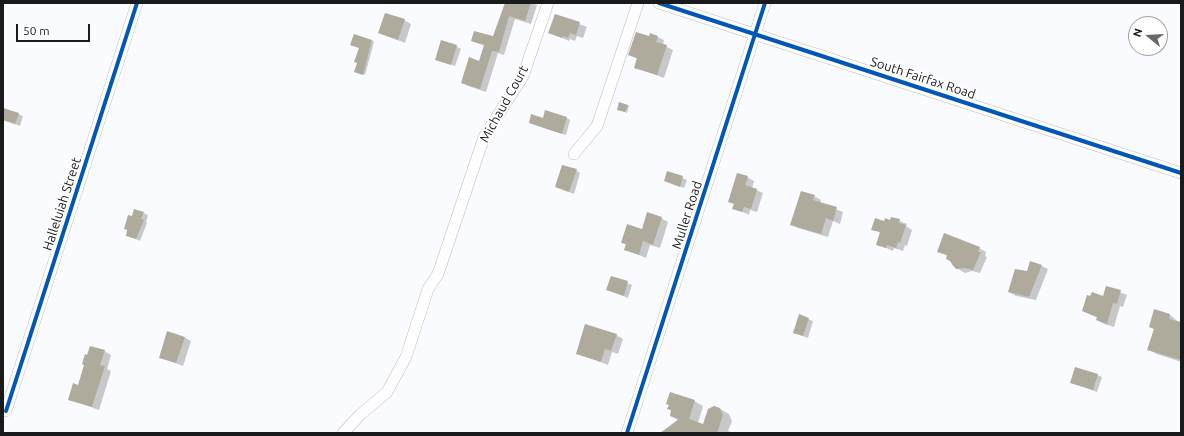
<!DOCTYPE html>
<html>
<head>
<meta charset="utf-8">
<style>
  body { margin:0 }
  #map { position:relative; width:1184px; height:436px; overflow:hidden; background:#fafbfe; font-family:Ubuntu,sans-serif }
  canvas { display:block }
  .frame { position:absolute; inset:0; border:4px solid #191a1b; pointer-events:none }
  .north { position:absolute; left:1128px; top:16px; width:40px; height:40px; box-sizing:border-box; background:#fff; border:1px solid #a3a3a4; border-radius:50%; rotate:288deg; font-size:11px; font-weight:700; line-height:16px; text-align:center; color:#191a1b }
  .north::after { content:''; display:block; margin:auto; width:14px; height:18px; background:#68696a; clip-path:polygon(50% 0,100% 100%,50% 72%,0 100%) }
  .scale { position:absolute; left:16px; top:24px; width:74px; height:18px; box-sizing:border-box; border:2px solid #191a1b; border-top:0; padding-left:5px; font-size:12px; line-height:14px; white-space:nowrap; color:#191a1b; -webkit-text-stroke:3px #fff; paint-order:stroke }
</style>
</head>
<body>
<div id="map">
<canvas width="1184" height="436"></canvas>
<div class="frame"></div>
<div class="north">N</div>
<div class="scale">50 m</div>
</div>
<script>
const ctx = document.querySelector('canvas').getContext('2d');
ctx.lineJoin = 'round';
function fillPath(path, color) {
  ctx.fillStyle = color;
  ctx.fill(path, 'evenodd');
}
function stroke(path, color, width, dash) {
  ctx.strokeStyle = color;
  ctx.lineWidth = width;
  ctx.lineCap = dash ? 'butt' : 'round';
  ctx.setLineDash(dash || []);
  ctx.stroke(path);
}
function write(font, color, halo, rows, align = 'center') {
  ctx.font = font + ' Ubuntu,sans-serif';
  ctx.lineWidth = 4;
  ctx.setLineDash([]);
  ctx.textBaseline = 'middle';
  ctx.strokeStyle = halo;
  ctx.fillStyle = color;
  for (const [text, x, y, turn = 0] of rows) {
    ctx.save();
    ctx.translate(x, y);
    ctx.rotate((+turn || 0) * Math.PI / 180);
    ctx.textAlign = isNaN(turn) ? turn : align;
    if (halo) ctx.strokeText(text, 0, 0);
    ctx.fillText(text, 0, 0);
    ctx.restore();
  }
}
const shadow = new Path2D(`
  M506,3H533L537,5L531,24L515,19L504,55L498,53L486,92L468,86L462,83L480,62L485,46L472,41L494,37Z
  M555,15L587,27L583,38L577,36L575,41L570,39L569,41L550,33Z
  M404,20L411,24L405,43L379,33Z
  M650,37H658L664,40L663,45L673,50L664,78L635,67L638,59L629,55Z
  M372,40L374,42L365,75L357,72Z
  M456,46L461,49L455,66L436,59Z
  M627,105L629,106L627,113L620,110Z
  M3,114H18L23,116L20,126L3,120Z
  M567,118L570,120L566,135L530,123Z
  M576,170L580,173L574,194L556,187Z
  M667,172L687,180L684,188L665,181Z
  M747,177L754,181L752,188L763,193L757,212L750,210L749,215L734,208L735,204L729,201Z
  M814,196L821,200L820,203L843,212L840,224L833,221L828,237L798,228L791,224Z
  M143,213L148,215L146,222L147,223L140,241L127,235L133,217Z
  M661,218L668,222L660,248L650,245L646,258L625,249L627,245L622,242Z
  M892,218L907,224L906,226L912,230L907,246L905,245L903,251L894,248L893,251L877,244L881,233L873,229L885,222L891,221Z
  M979,248L986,252L985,256L987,257L980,273L972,271L965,273L953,266L948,256L938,251Z
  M1042,266L1048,269L1036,300L1016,296L1009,292Z
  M611,277L632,285L628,298L608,290Z
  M1107,287L1127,295L1123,307L1120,306L1114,327L1104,324L1097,320L1098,318L1083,311L1104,297Z
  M1155,310L1170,315L1181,324V362L1157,354L1148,349L1154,329L1150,327Z
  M799,316L813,321L808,338L794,333Z
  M616,335L623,339L618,354L612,352L608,365L577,353Z
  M184,337L191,341L183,366L160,357Z
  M104,351L111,355L107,369L111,371L99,410L69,399L79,386L85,365Z
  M1097,375L1102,377L1097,392L1071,382Z
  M694,401L703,406L698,423L704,425L720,409L729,414L732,421L728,431L734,433H678L679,421L671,416L672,411L669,409Z`);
const building = new Path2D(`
  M505,3H531L525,21L509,16L499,52L492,51L480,89L461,83L469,57L479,61L484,45L471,41L474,31L493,36Z
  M385,13L405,19L398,40L378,33Z
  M555,14L580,22L576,35L570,33L568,38L563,36L562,38L548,33Z
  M636,32L649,36L650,33L658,36L656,42L667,45L657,75L634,68L637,58L628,55Z
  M354,34L372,40L363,75L354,72L357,63L354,62L359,48L350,45Z
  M441,40L457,45L451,65L435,60Z
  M619,102L628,105L625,112L617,110Z
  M3,108L19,113L15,124L3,120Z
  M545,110L567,117L562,134L529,123L531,114L543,118Z
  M562,165L577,169L569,192L555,187Z
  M667,171L683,176L680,187L664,181Z
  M737,173L748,176L745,185L757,189L751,209L744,207L742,212L732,209L734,204L728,202Z
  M801,191L815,195L813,200L837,207L833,221L826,218L821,234L790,225Z
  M134,209L144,212L141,219L144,220L136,239L126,236L127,230L124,229L128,215L132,216Z
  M647,212L662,217L653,245L643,241L639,255L624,250L626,244L621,243L627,224L642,229Z
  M891,217L900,219L899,223L906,225L900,243L898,242L896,248L887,245L886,248L876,245L880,232L871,230L875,218L884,221L885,218L890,220Z
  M944,233L980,247L978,252H981L973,270L965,268L956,269L950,261L946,259L947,255L937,252Z
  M1030,261L1042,265L1029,297L1008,292L1015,269L1027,271Z
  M611,276L628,281L624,296L606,290Z
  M1106,286L1121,290L1117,304L1113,303L1107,324L1096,320L1097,317L1082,311L1087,295L1090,296L1092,292L1103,296Z
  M1154,309L1170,314L1169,319L1181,322V360L1147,350L1154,329L1149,327Z
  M799,314L809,318L803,336L793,333Z
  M585,324L617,334L611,351L605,349L601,362L576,354Z
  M167,331L185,337L176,363L159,358Z
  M90,346L105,350L100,365L105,366L92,407L68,400L73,383L78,385L84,365L82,364L85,354L87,355Z
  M1075,367L1098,374L1093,390L1070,383Z
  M670,392L695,400L689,419L703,424L708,409L714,406L720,408L723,415L717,433H660L679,419L670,416L671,410L667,409L669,405L666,404Z`);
const minor = new Path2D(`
  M659,3L1181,173
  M574,154L597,126L638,3
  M6,411L137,3
  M343,433L361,414L387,392L406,357L428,289L438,274L484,137L523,76L548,3
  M627,433L765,3`);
const cycleway = new Path2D(`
  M659,3L1181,173
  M6,411L137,3
  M627,433L765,3`);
const streetNames = [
  ["South Fairfax Road",923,78,18],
  ["Michaud Court",504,104,-61],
  ["Halleluiah Street",62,204,-72],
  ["Muller Road",687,215,-72]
];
fillPath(shadow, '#0003');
fillPath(building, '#aeaa9c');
stroke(minor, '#bbbcbe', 12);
stroke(minor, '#fefeff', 11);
stroke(cycleway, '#0057b8', 4);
write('13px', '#191a1b', '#fff', streetNames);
</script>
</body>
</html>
